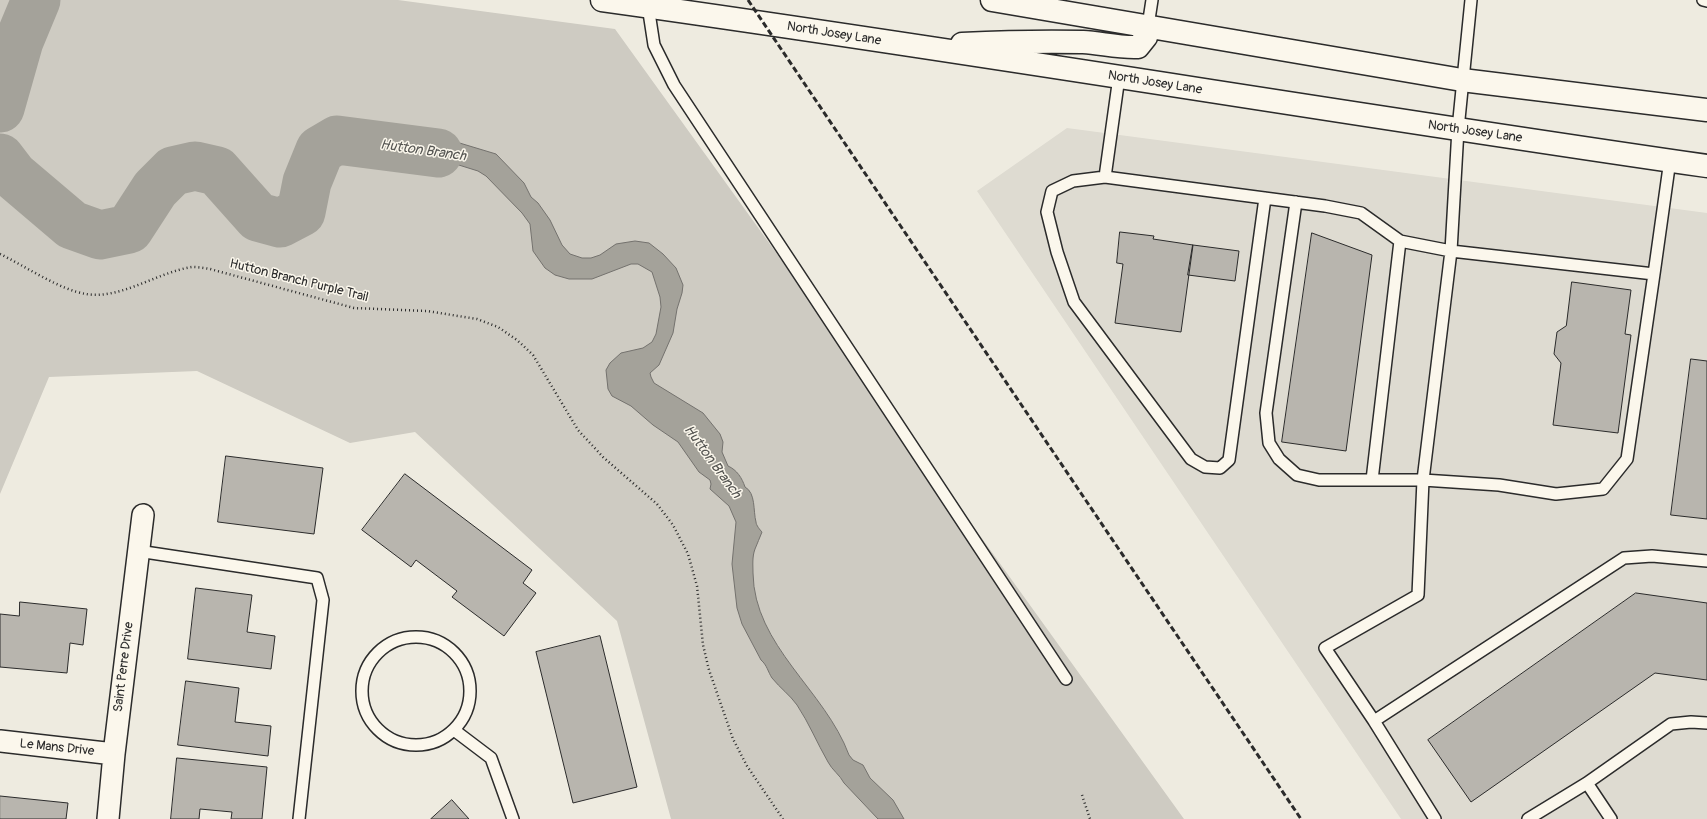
<!DOCTYPE html>
<html>
<head>
<meta charset="utf-8">
<style>
  body { margin:0 }
  canvas { display:block; background:#eeebe0 }
</style>
</head>
<body>
<canvas width="1707" height="819"></canvas>
<script>
const ctx = document.querySelector('canvas').getContext('2d');
ctx.lineJoin = 'round';
function fillPath(path, color) {
  ctx.fillStyle = color;
  ctx.fill(path, 'evenodd');
}
function stroke(path, color, width, dash) {
  ctx.strokeStyle = color;
  ctx.lineWidth = width;
  ctx.lineCap = dash ? 'butt' : 'round';
  ctx.setLineDash(dash || []);
  ctx.stroke(path);
}
function write(font, color, halo, rows, align = 'center') {
  ctx.font = font + ' Pangolin,sans-serif';
  ctx.lineWidth = 3;
  ctx.setLineDash([]);
  ctx.textBaseline = 'middle';
  ctx.strokeStyle = halo;
  ctx.fillStyle = color;
  for (const [text, x, y, turn = 0] of rows) {
    ctx.save();
    ctx.translate(x, y);
    ctx.rotate((+turn || 0) * Math.PI / 180);
    ctx.textAlign = isNaN(turn) ? turn : align;
    if (halo) ctx.strokeText(text, 0, 0);
    ctx.fillText(text, 0, 0);
    ctx.restore();
  }
}
const built = new Path2D(`
  M1067,128L1707,213V819H1401L977,191Z`);
const green = new Path2D(`
  M0,0H398L615,29L1184,819H671L617,621L415,432L350,443L197,371L49,377L0,494Z`);
const water = new Path2D(`
  M373,124L393,126L409,131L443,138L496,154L524,183L531,197L538,203L550,220L562,245L570,254L582,258H591L600,255L616,244L635,241L649,243L663,254L676,268L683,285L682,293L677,309L673,333L659,365L650,373L651,377L654,383L703,413L720,434L723,442L722,452L728,466C737,470 742,478 745,487C756,493 753,511 756,522C756,525 760,530 762,532C760,538 757,543 755,549C752,557 753,565 753,573C754,646 825,690 849,755L853,760L863,765L870,778L893,800L904,819H878L844,783C840,775 832,770 828,762C817,743 809,723 797,705C790,695 780,688 772,678C768,672 767,665 761,660L742,624L737,608L732,564L736,522L729,506L710,489L711,484L710,480L699,472L678,442L653,425L631,406L612,396L608,389L606,370L610,363L621,353L643,348L652,342L656,334L661,307L660,297L652,272L638,264H631L592,279H569L555,275L545,268L533,251L530,224L522,213L486,176L478,171L430,156L398,161L369,158Z`);
const river = new Path2D(`
  M0,108L19,41L36,0
  M0,158L13,175L72,225L100,235L129,229L155,189L173,171L195,166L217,171L258,217L280,223L301,212L307,182L320,150L337,140L438,153`);
const building = new Path2D(`
  M1120,232L1154,236L1153,239L1193,245L1181,332L1115,323L1123,264L1117,263Z
  M1312,233L1372,255L1346,451L1282,442Z
  M1193,245L1239,251L1235,281L1188,275Z
  M1572,282L1631,290L1625,334L1631,335L1618,433L1553,425L1561,363L1554,354L1557,332L1566,326Z
  M1691,359L1707,361V519L1671,515Z
  M226,456L323,468L314,534L218,522Z
  M405,474L532,570L523,583L536,593L504,636L452,597L457,591L416,560L411,567L362,530Z
  M196,588L252,595L247,632L275,636L271,669L188,659Z
  M1636,593L1707,603V680L1655,673L1471,802L1428,740Z
  M20,602L87,609L83,645L70,643L67,673L0,667V614L19,616Z
  M600,636L637,787L573,803L536,652Z
  M186,681L239,688L235,722L271,726L268,756L178,745Z
  M177,758L267,767L262,819H231L232,812L200,809L199,819H171Z
  M0,796L68,803L66,819H0Z
  M452,800L469,819H431Z`);
const path = new Path2D(`
  M0,254C25,266 60,290 86,294C120,300 158,272 192,267C198,267 204,268 210,269L354,308L427,311L477,319L498,327L517,340L533,355L578,430L603,457L657,504L673,525L688,554L697,586L703,645L709,670L733,739L747,766L783,819
  M1082,795L1090,819`);
const service = new Path2D(`
  M1703,0L1707,1
  M648,6L654,45L674,85L1066,679
  M1148,26L1152,0
  M1119,77L1105,177L1325,206L1361,213L1400,241L1451,251L1654,274L1670,160
  M1105,177L1073,181L1052,191L1047,212L1057,252L1074,302L1191,459L1205,467L1220,468L1229,460L1265,198
  M1296,202L1266,413L1269,443L1279,459L1297,475L1319,480H1423L1499,485L1556,494L1603,489L1627,459L1654,274
  M1372,480L1400,241
  M138,551L317,578L323,600L299,819
  M362 691a54 54 0 1 1 108 0a54 54 0 1 1-108 0Z
  M1374,721L1325,648L1418,595L1423,480L1451,251L1458,129L1471,0
  M454,730L491,758L513,819
  M1587,783L1611,819
  M1435,819L1374,721L1624,558L1652,556L1707,561
  M1528,819L1587,783L1671,724L1691,722L1707,723`);
const minor = new Path2D(`
  M0,741L114,754
  M108,819L114,754L143,515`);
const secondary = new Path2D(`
  M602,0C971,51 1338,113 1707,166
  M992,0L1462,80L1707,110
  M962,44C1003,42 1042,41 1083,42C1101,43 1119,48 1138,47L1146,37L1148,26`);
const rail = new Path2D(`
  M748,0L1301,819`);
const streetNames = [
  ["North Josey Lane",834,34,9],
  ["North Josey Lane",1155,83,9],
  ["North Josey Lane",1475,132,8],
  ["Hutton Branch Purple Trail",299,281,14],
  ["Saint Perre Drive",124,667,-83],
  ["Le Mans Drive",57,748,6]
];
const waterNames = [
  ["Hutton Branch",423,151,8],
  ["Hutton Branch",712,462,54]
];
fillPath(built, '#dedbd1');
fillPath(green, '#cecbc2');
fillPath(water, '#a4a29a');
stroke(water, '#74726e', 1);
stroke(river, '#a4a29a', 49);
fillPath(building, '#b8b5ae');
stroke(building, '#2b2b2b', 1);
stroke(service, '#2b2b2b', 14);
stroke(minor, '#2b2b2b', 24);
stroke(secondary, '#2b2b2b', 25);
stroke(path, '#2b2b2b', 2.5, [1, 3]);
stroke(service, '#fbf7ec', 11);
stroke(minor, '#fbf7ec', 21);
stroke(secondary, '#fbf7ec', 22);
stroke(rail, '#2b2b2b', 3, [6, 3]);
write('13px', '#2b2b2b', '#fbf7ec', streetNames);
write('italic 14px', '#555552', '#fbf7ec', waterNames);
</script>
</body>
</html>
